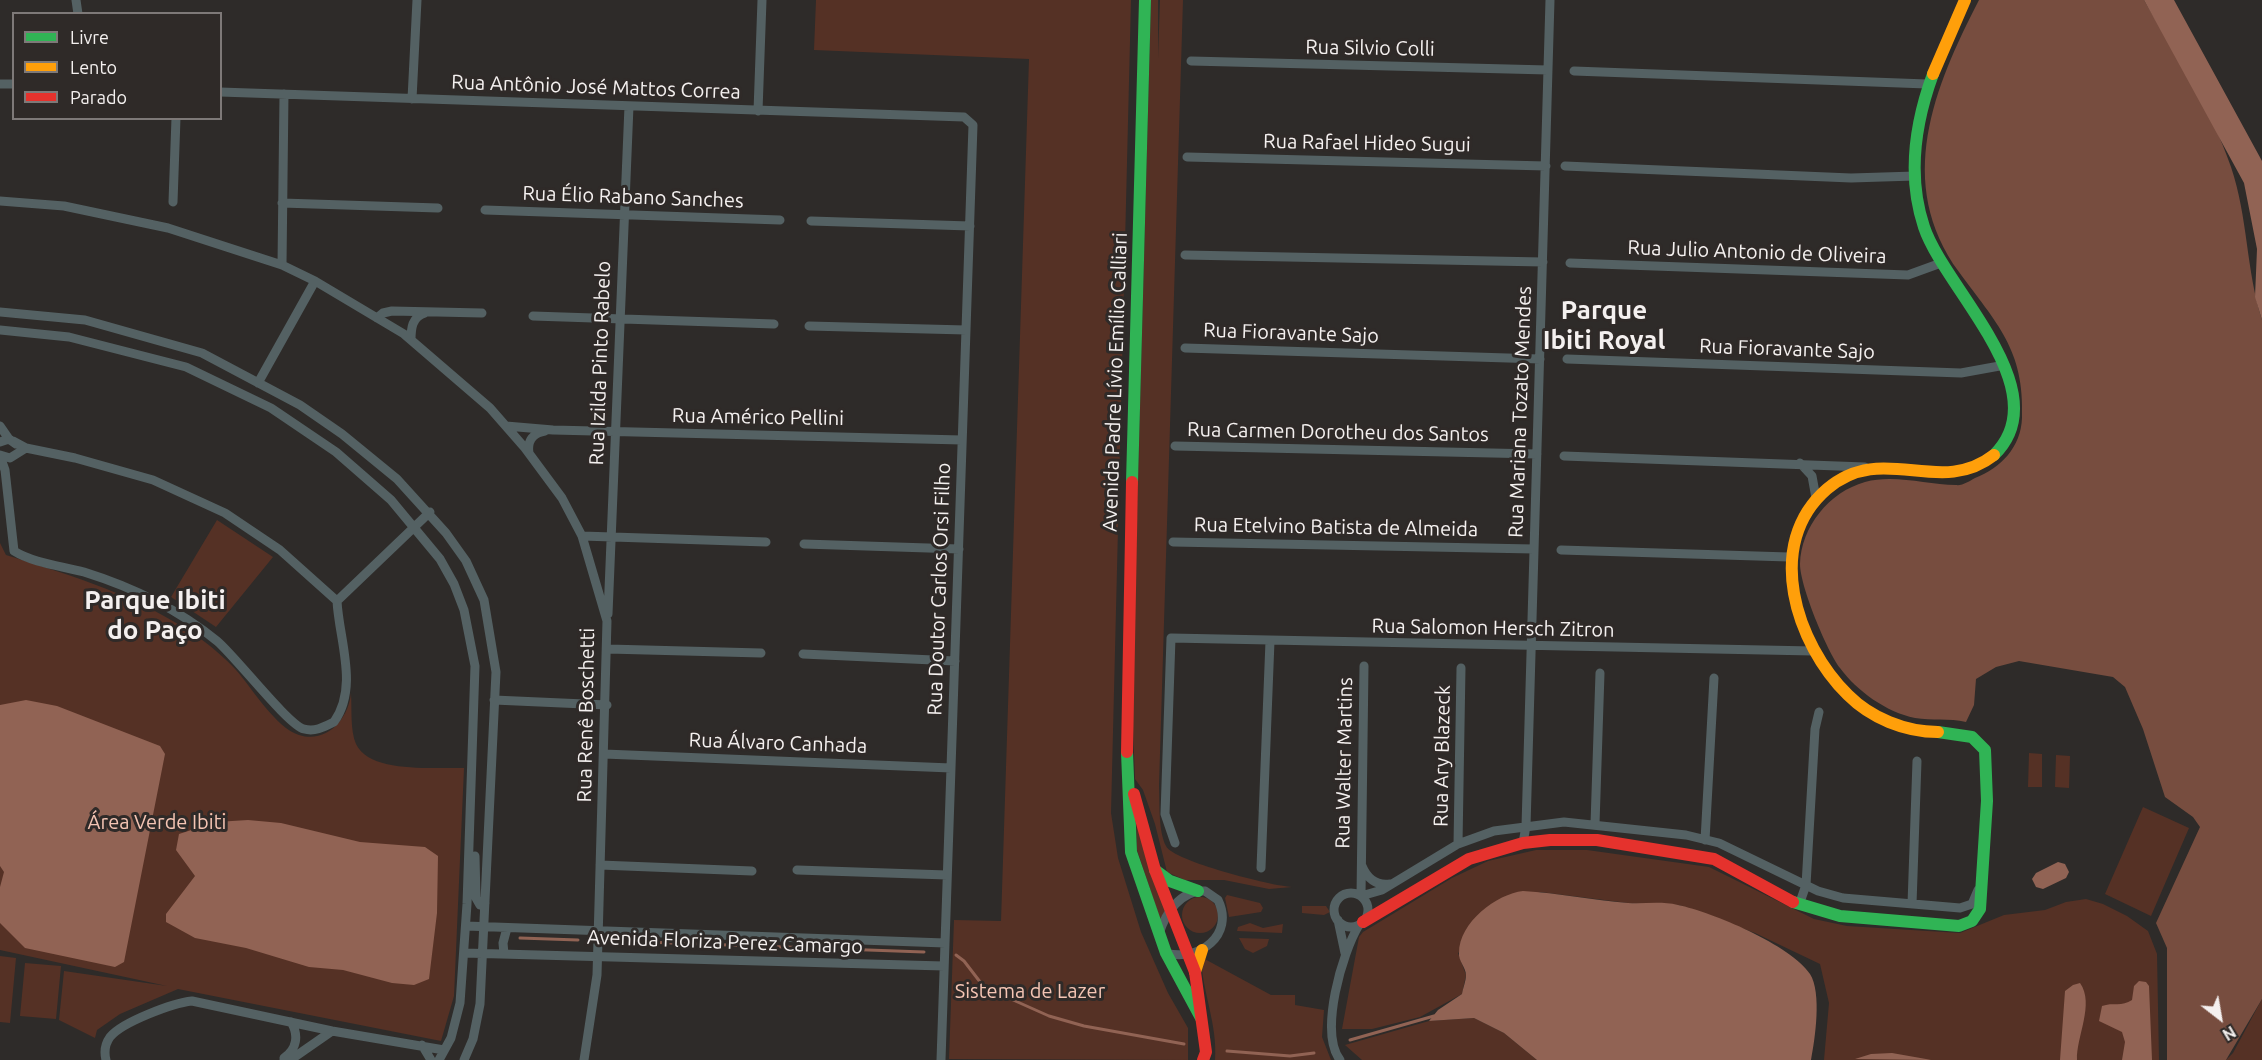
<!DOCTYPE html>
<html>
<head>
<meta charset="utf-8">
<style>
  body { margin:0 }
  #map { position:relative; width:2262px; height:1060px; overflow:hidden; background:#2e2b29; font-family:Ubuntu,sans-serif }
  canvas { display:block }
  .legend { position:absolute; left:12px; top:12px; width:210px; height:108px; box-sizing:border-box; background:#2f2a28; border:2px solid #7e7978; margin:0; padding:8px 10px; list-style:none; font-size:18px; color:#f4f0ef }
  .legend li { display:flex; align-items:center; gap:12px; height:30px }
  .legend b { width:30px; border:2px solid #7e7978 }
  .north { position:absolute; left:2190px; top:988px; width:60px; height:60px; -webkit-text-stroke:4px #2f2a28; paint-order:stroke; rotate:149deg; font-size:16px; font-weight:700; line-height:24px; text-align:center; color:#f4f0ef }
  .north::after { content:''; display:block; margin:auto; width:21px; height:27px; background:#f4f0ef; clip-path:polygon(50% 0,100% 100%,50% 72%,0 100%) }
</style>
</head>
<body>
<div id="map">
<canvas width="2262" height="1060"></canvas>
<ul class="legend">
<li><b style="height:8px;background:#30b455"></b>Livre</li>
<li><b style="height:8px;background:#ff9f0a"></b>Lento</li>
<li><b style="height:8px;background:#e5322d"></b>Parado</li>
</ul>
<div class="north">N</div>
</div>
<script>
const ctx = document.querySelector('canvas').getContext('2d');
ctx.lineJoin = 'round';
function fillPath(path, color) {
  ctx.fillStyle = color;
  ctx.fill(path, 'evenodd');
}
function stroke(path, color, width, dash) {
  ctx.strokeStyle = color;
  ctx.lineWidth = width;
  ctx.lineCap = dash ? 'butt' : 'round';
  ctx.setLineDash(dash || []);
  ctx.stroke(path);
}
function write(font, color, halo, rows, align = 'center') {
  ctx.font = font + ' Ubuntu,sans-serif';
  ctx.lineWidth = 6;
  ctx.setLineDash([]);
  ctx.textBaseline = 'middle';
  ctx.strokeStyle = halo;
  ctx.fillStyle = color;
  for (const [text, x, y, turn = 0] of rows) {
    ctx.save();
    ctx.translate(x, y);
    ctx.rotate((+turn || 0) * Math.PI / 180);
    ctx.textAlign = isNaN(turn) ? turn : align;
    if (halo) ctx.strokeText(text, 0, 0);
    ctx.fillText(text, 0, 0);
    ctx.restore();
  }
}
const green = new Path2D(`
  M816,0H1131L1111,813L1118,858L1141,932L1168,993L1188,1028V1060L949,1059L954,920L1001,921L1029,59L814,50Z
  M1151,0H1158V58L1160,0H1183L1159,786C1160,804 1158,830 1166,846C1173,861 1272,886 1292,887L1269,889L1224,880H1185L1167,872L1155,824L1143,790L1135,779L1132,702Z
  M217,520L273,557L216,627L171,597Z
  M0,543L6,555C76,577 137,595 198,637C211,646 225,658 236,670C252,688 276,728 299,735C327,744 349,718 351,693C352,708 350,730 356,744C370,774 435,767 464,768L454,996L441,1041L178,989L120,1014L97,1030L95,1038L59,1020L64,971L167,986L0,950Z
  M2029,753L2042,754V787H2028Z
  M2056,755L2070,756L2069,788L2055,787Z
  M2143,807L2189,828L2151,916L2105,894Z
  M1136,814L1166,911L1160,919L1137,850Z
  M1536,850H1587L1709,867L1814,919L1847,926L1960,933L2004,915L2045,910L2066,902L2086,899L2103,904L2127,916L2148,931L2157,954L2159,1060H1824L1829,1003L1820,964L1755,933L1679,905L1628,903L1540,892L1458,953L1466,975L1462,994L1420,1017L1372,1029H1342L1359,937L1363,932L1452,878L1488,861Z
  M1227,895L1260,903L1263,908L1261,912L1229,917L1225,898Z
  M1182 915a18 18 0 1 1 36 0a18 18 0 1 1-36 0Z
  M1302,906H1326L1330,912L1324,915L1302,913Z
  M1250,923L1263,928L1283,924L1282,933L1237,931L1238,927Z
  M1239,938L1269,939L1267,946L1253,953L1245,949Z
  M0,956L16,958L10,1023L0,1022Z
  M1201,957L1271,995H1295V1005L1324,1010L1322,1037L1331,1060H1215C1218,1025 1202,992 1201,957Z
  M25,963L61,966L56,1019L20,1016Z
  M2262,999V1060H2226L2233,1053Z
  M1474,1018L1504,1033L1537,1060H1362L1345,1045L1429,1021Z`);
const forest = new Path2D(`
  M1979,0H2144C2175,54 2211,108 2231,167C2248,217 2246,270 2262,320V999L2226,1060H2167V948L2156,923L2200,827L2193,817L2165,797L2143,729L2125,687L2113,677L2019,661L1996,667L1976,679L1974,705L1966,722C1949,718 1932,721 1915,718C1886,712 1857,691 1840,668C1827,651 1800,586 1800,564C1801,527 1829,492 1865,482C1895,474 1927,485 1956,485C1962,486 1970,481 1975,478C2001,468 2021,447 2022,418C2025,349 1996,323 1959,272C1894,183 1934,87 1979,0Z`);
const water = new Path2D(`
  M2144,0H2174L2262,161V320L2255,297L2257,249L2244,183Z
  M26,700L57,706L160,746L165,754L124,962L115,967L25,948L0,923V887L4,872L0,866V705Z
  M248,820L281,823L360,842L425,847L438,856L437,913L429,979L414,985L392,983L343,970L309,967L246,948L195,938L166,922V914L195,876L176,850L179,834L216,822Z
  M2058,862L2065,864L2069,872L2066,878L2043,889L2036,887L2032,879L2036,873Z
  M1523,891C1558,893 1593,900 1628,903C1645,904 1661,901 1678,905C1712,912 1791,945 1810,974C1822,993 1815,1039 1811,1060H1537L1504,1033L1474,1018L1429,1021L1438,1010L1462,994C1463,988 1466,981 1466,975C1466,968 1458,960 1459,953C1459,922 1497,894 1523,891Z
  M2139,981L2146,982L2149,986L2152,1060H2122L2125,1042L2122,1032L2099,1021L2102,1006C2113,1002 2122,1007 2132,1000L2134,986Z
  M2080,983C2095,1004 2076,1037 2077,1060H2060L2065,991L2073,985Z
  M1892,1053L1926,1059L1931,1060L1855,1059L1871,1054Z`);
const stream = new Path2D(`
  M520,938L578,940
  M616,941L924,952
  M956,955L964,961L984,987L1049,1016L1084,1026L1184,1044
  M1350,1040L1434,1016
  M1227,1051L1290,1056L1314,1053`);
const street = new Path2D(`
  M76,0L78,14
  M1191,61L1548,70
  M1574,71L1927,84
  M0,84H14
  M220,92L964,117L973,125L941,1060
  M412,99L417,0
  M758,111L762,0
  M1187,157L1546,166
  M1565,166L1851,178L1915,176
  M0,201L64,206L168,228L282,265L315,281L404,334L490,408L525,448L562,498L582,536L607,621L597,975L584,1060
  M173,202L176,118
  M282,203L438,208
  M485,210L780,220
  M811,221L970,226
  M1185,255L1543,262
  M1570,263L1908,275L1941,263
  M282,265L284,94
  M0,312L85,320L202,353L300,405L342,434L397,479L446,533L466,561L484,600L496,672L480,1004L473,1039L464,1060
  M533,316L774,324
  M377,318L383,313L392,311L482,313
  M809,326L966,330
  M0,330L69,337L186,367L271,408L336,452L391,500L440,559L454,584L464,610L475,666L467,904L460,1003L451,1038L439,1060
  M411,340C411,328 412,317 425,313
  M1185,348L1540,359
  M1567,359L1961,373L2005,365
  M258,383L315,281
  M0,426L9,439
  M506,426L553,430L962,440
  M13,441L26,448L75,458L153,480L225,513L280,550L337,601
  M0,442L9,439L16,444
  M1175,446L1537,454
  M529,453C527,441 533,433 545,431
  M0,455L10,458L26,448
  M0,456L5,470L14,551C33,563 62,566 84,572C132,587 178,609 217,641C236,657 288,725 304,729C315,732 324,727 334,722C359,687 339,640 337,601L430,512
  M1564,456L1865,467
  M1800,463L1812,476L1816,498
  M582,536L766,542
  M1173,542L1534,549
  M804,544L959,549
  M1561,550L1789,557
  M608,614L629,106
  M608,649L761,653
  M803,654L955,661
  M1364,666L1361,896L1382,890L1458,844L1494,831L1564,822L1686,835L1719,843L1818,891L1843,898L1960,908L1972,904L1978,890
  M494,700L607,705
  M604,754L951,768
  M1595,824L1600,673
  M1705,840L1714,678
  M1175,843L1165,814L1171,638L1813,651
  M1523,843L1526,826L1550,0
  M1458,844L1461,668
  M475,856L476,898L480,905L485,903
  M600,865L752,871
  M1362,866C1367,878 1376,886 1390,884
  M1261,868L1270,641
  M797,870L947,875
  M1334 910a17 17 0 1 1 34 0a17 17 0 1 1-34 0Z
  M1912,904L1917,761
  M1799,905L1806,885L1815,729L1819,712
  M1338,920L1345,953
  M466,926L945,943
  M1159,934C1165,914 1181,889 1205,891L1218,900C1235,935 1199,962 1166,953
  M464,953L944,966
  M504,954L503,943L507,928
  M422,1045L431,1060
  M284,1058C297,1049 299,1035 291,1022
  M106,1060C104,1052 105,1044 110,1037C122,1022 173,1003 192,1001L332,1031L444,1050
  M284,1060L296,1056L332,1031
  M1340,1060C1319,1032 1342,953 1359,925`);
const fast = new Path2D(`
  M1933,74C1915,123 1907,176 1924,227C1944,288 2060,391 1994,455
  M1132,482L1145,0
  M1127,752L1131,852L1166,953L1201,1018
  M1155,870L1170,881L1198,891
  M1793,902L1840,916L1959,926L1972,921L1980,909L1987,801L1985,750L1972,737L1938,732`);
const slow = new Path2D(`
  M1933,74L1965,0
  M1938,732C1905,732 1871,718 1848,695C1796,644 1763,544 1827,489C1883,441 1939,498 1994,455
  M1195,972L1202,950`);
const jam = new Path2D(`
  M1127,752L1132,482
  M1134,794L1155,870L1195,972L1206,1052L1203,1060
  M1363,922L1469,859L1523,843L1550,840H1597L1714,859L1793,902`);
const streetNames = [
  ["Rua Silvio Colli",1370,48,1],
  ["Rua Antônio José Mattos Correa",596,87,2],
  ["Rua Rafael Hideo Sugui",1367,143,1],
  ["Rua Élio Rabano Sanches",633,197,2],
  ["Rua Julio Antonio de Oliveira",1757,252,2],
  ["Rua Fioravante Sajo",1291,333,2],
  ["Rua Fioravante Sajo",1787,349,2],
  ["Rua Izilda Pinto Rabelo",600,363,-88],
  ["Avenida Padre Lívio Emílio Calliari",1115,382,-88],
  ["Rua Mariana Tozato Mendes",1520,412,-88],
  ["Rua Américo Pellini",758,417,1],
  ["Rua Carmen Dorotheu dos Santos",1338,432,1],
  ["Rua Etelvino Batista de Almeida",1336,527,1],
  ["Rua Doutor Carlos Orsi Filho",939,589,-88],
  ["Rua Salomon Hersch Zitron",1493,628,1],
  ["Rua Renê Boschetti",586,715,-89],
  ["Rua Álvaro Canhada",778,743,2],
  ["Rua Ary Blazeck",1442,756,-89],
  ["Rua Walter Martins",1344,763,-89],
  ["Avenida Floriza Perez Camargo",725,942,2]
];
const parkNames = [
  ["Área Verde Ibiti",157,822],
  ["Sistema de Lazer",1030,991]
];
const districtNames = [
  ["Parque",1604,310],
  ["Ibiti Royal",1604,340],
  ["Parque Ibiti",155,600],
  ["do Paço",155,630]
];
fillPath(green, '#553125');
fillPath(forest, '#774d3f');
fillPath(water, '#916354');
stroke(stream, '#916354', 3);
stroke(street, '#546163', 9);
stroke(fast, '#30b455', 12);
stroke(slow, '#ff9f0a', 12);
stroke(jam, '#e5322d', 12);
write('20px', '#f4f0ef', '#2f2a28', streetNames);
write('20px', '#f5c5b4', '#2f2a28', parkNames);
write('bold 26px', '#f4f0ef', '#2f2a28', districtNames);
</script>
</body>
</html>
